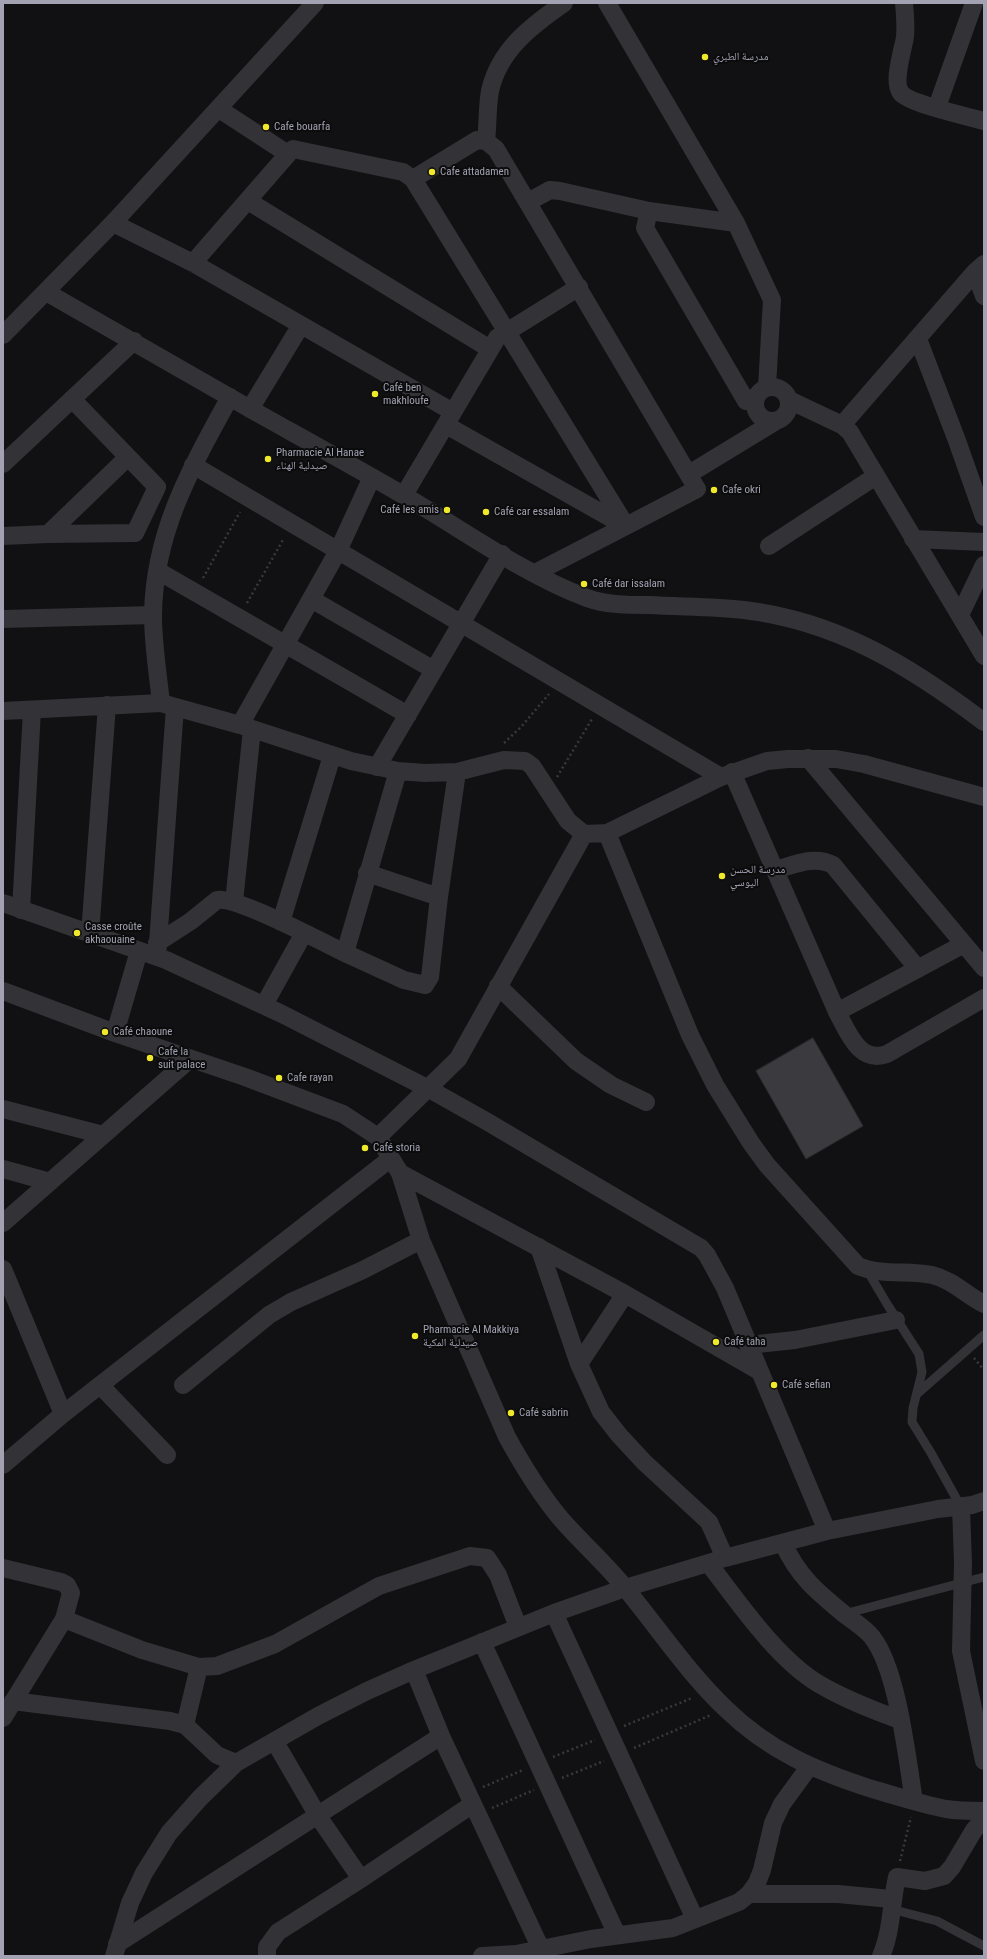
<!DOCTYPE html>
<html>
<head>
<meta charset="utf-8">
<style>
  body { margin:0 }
  #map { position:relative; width:987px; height:1959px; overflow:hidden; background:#111012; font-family:"Roboto Condensed",sans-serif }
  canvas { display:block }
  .frame { position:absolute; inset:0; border:4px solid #a2a2b3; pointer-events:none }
</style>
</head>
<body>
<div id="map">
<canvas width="987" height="1959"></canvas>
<div class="frame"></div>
</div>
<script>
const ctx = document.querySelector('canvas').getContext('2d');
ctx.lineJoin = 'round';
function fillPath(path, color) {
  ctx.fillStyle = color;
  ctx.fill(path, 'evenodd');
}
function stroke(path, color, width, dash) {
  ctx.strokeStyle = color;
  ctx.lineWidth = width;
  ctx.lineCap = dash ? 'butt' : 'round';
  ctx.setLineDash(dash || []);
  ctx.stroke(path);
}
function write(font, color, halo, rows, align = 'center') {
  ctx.font = font + ' "Roboto Condensed","Noto Naskh Arabic",sans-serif';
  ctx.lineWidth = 4;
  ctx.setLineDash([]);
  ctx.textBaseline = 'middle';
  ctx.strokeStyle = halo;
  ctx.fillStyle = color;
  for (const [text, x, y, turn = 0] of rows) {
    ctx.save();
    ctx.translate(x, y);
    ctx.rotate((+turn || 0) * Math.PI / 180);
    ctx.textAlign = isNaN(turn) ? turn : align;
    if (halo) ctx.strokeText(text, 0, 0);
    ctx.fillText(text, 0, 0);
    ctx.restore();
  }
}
const building = new Path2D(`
  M813,1038L863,1126L806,1159L756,1071Z`);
const path = new Path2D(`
  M203,578L240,512
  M247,603L284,538
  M504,743L521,727L549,694
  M557,777L592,719
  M974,1358L984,1370
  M624,1726L692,1698
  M634,1748L711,1715
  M553,1757L595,1740
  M562,1778L604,1761
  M483,1787L523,1770
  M492,1808L534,1790
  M900,1861L911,1817`);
const lane = new Path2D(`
  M867,1270L887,1304L919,1354L922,1372L913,1408L912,1422L931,1453L961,1507
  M918,1393L984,1335
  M844,1614L984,1577
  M891,1909L937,1921L984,1946`);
const street = new Path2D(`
  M607,3L736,223
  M904,3C905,14 906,26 905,37C903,50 892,82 901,93C908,103 969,117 984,121
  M937,107L974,3
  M477,140L486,141L496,149L697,489L626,526L413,179Z
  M486,141C488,125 487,107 490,91C499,50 531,26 564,3
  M288,154L293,149L403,172L413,179
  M248,201L490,349
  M528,202L550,190L560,191L649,211L736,223L772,300L767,387
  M649,211L645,228L746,401H755
  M113,223L193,263L453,412
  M193,263L288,154L219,109
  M975,272L984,296
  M46,292C115,331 183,371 252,410C302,438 353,466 403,495C462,529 523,574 587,598C606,605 629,605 649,605C680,607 713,606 744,610C837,621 910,666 984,722
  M3,335L113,223L315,3
  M918,339L956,438L984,517
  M755 404a17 17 0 1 1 34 0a17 17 0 1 1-34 0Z
  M789,400L842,425L850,432L984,656
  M250,409L301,325
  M446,425L623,525
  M842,425L975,272L984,264
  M3,464L134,341
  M193,465L721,777
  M689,474L776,421
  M404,495L497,338L579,287
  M48,534L135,533L157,487L128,457
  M3,536L48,534L128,457L72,399
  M913,539L984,542
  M769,546L876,476
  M158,571L408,715
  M535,573L626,526
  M311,599L434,670
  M960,615L984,565
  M3,619L153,615
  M161,703C158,674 153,645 153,615C154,532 191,468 230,397
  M3,711L161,703L240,725L351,761L398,771L425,773L457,772L504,760L525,761L532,766L568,821L584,834L607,833L721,777L767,761L788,759H836L864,764L984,797
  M240,725L338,551L372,477
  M808,758L984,968
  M377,767L502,554
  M398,771L345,953L404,980L425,985L430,977L439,897L457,772
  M732,772L837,1012C848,1032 859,1064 887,1054L984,998
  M607,833L690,1035L715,1085L751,1143L767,1165L858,1266C882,1276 908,1270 932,1275C953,1280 966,1295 984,1304
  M775,870C794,865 814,855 833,865L918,969
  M367,873L439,897
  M234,902L252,729
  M3,903L166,960L282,1014L429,1089L486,1121L701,1248L707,1255L725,1288L827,1531
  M21,910L32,710
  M281,922L332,756
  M90,934L107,705
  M157,943L191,921L217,900C235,896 323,942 345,953
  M157,957L175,707
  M498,986L576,1061L611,1085L646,1102
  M3,991L115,1033L245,1077L343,1114L378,1137L400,1173L421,1240L507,1437C523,1466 540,1494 561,1519C582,1543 606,1564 626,1589C659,1629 688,1673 726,1709C769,1751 816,1771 872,1789C897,1796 921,1804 946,1809C958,1811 971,1811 984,1811
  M264,1005L304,933
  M837,1012L964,944
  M115,1033L139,951
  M3,1109L103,1135
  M378,1137L458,1059L584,834
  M3,1169L50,1182
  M400,1173L625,1294L759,1371
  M3,1223L190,1059
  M539,1247L579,1364L601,1412L619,1435L644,1462L709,1522L725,1558
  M3,1269L63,1414
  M748,1345L795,1340L896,1320
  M579,1364L625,1294
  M100,1385L167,1455
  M183,1385L269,1315L291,1302L363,1270L421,1240
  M3,1465L63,1414L390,1159
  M961,1507L963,1563L961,1651L984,1761
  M783,1543C798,1576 816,1591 844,1614C853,1621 865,1628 872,1637C898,1670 907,1759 914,1801
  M709,1564C739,1603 777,1659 819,1684C844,1699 873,1710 900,1720
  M3,1568L61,1582L67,1585L71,1593L64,1619L3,1718
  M554,1613L695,1919
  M64,1619L142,1650L199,1667L217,1666L275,1644L379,1586L470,1556L487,1558L498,1575L518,1627
  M482,1642L617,1935
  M414,1670L441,1736L541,1949
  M13,1701L170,1721L185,1725L217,1755L236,1763
  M185,1725L199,1667
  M275,1742L318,1816L361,1879
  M749,1894H838L891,1899
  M117,1944L441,1736
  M114,1956L130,1903L144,1873L169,1833L200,1798L236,1763L318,1716L367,1691L414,1670L554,1613L625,1588L725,1558L827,1531L938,1509L972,1505L984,1501
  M267,1956V1947L278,1932L361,1879L473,1804
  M482,1956L516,1954L591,1939L673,1928L739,1902L749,1894L757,1883L762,1870L773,1823L782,1804L809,1767
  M881,1956C892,1931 891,1903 897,1877L925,1881L944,1876L952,1867L974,1830L984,1819`);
const markers = [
  [705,57,4,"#f0e82b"],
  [266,127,4,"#f0e82b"],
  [432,172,4,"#f0e82b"],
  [375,394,4,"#f0e82b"],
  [268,459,4,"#f0e82b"],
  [714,490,4,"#f0e82b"],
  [447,510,4,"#f0e82b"],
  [486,512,4,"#f0e82b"],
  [584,584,4,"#f0e82b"],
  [722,876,4,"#f0e82b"],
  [77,933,4,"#f0e82b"],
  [105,1032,4,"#f0e82b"],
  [150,1058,4,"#f0e82b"],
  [279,1078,4,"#f0e82b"],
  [365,1148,4,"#f0e82b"],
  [415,1336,4,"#f0e82b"],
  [716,1342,4,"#f0e82b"],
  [774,1385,4,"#f0e82b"],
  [511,1413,4,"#f0e82b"]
];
const poiNames = [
  ["مدرسة الطبري",713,57],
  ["Cafe bouarfa",274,127],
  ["Cafe attadamen",440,172],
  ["Café ben",383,388],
  ["makhloufe",383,401],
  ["Pharmacie Al Hanae",276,453],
  ["صيدلية الهناء",276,466],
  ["Cafe okri",722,490],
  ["Café les amis",439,510,"right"],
  ["Café car essalam",494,512],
  ["Café dar issalam",592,584],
  ["مدرسة الحسن",730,870],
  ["اليوسي",730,883],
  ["Casse croûte",85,927],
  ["akhaouaine",85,940],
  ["Café chaoune",113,1032],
  ["Cafe la",158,1052],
  ["suit palace",158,1065],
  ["Cafe rayan",287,1078],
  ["Café storia",373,1148],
  ["Pharmacie Al Makkiya",423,1330],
  ["صيدلية المكية",423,1343],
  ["Café taha",724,1342],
  ["Café sefian",782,1385],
  ["Café sabrin",519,1413]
];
fillPath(building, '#3b3a3f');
stroke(building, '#2c2a2e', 1);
stroke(path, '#38383e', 2.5, [2, 3]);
stroke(lane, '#323237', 9);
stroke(street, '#323237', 18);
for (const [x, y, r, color] of markers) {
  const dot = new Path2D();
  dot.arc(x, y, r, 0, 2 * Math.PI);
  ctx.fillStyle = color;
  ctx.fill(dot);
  stroke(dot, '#0c0c0d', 1.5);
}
write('11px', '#a2a2b3', '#0c0c0d', poiNames, 'left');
</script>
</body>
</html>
